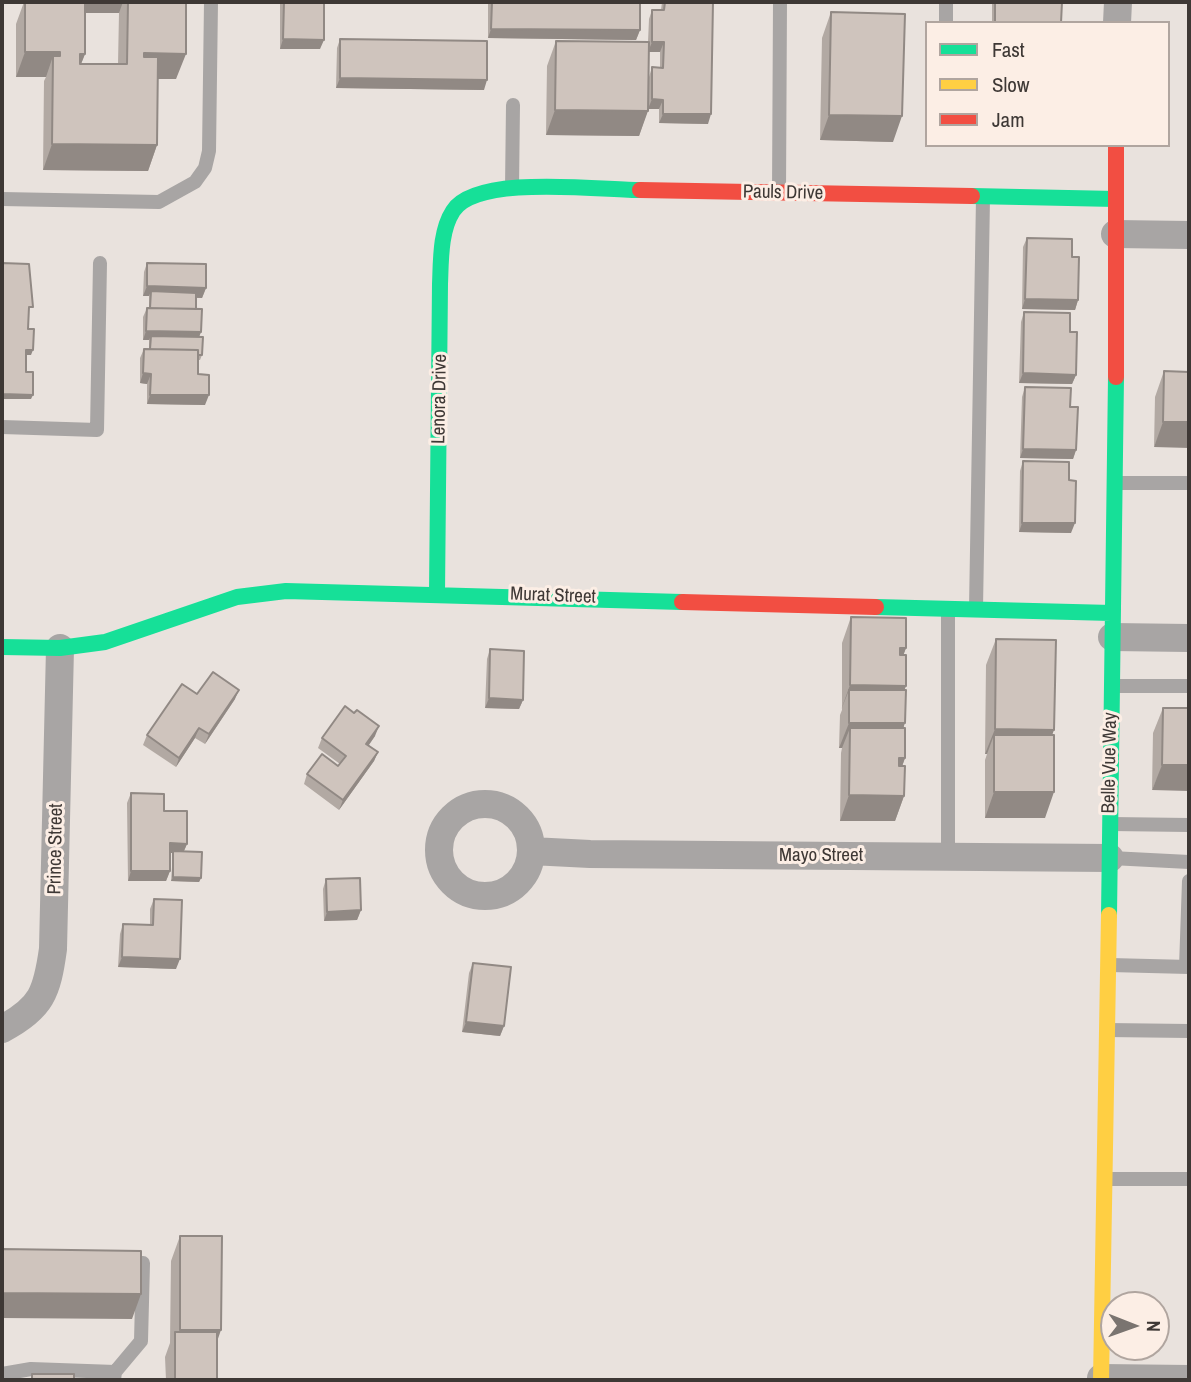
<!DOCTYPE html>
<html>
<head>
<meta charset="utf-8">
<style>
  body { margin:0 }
  #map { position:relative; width:1191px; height:1382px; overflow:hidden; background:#e9e2dd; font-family:"Archivo Narrow",sans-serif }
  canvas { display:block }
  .frame { position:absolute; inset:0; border:4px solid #3e3835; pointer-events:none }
  .legend { position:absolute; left:925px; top:21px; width:245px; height:126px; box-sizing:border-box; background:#fceee5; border:2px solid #b0a59f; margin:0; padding:9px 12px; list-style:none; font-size:21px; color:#3e3835 }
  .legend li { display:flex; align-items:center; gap:14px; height:35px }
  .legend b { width:35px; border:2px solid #b0a59f }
  .north { position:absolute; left:1100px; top:1291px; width:70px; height:70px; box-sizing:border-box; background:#fceee5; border:2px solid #b0a59f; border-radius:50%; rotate:91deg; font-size:19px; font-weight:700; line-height:28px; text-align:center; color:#3e3835 }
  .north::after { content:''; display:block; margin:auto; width:24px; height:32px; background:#7a7470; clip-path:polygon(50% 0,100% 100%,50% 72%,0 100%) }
</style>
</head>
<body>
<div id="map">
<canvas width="1191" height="1382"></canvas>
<div class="frame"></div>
<ul class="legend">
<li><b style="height:9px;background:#16e098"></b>Fast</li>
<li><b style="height:9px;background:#ffcf43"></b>Slow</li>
<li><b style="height:9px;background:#f24e42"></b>Jam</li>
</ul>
<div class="north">N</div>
</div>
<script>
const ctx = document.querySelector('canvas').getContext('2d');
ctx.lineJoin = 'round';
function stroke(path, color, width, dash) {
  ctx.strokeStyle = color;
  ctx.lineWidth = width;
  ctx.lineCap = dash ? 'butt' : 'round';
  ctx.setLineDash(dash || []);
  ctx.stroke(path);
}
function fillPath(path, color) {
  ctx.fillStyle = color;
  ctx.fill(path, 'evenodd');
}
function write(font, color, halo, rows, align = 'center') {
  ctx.font = font + ' "Archivo Narrow",sans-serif';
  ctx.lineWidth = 6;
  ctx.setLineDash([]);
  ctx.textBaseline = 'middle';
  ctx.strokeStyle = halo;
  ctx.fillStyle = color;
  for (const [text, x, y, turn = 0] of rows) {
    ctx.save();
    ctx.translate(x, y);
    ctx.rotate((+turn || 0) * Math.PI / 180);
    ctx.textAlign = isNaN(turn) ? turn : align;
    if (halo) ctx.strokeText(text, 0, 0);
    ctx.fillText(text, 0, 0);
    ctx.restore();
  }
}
const lane = new Path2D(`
  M946,23V2
  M512,188L513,105
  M779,192L780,2
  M2,199L159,202L195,182L205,168L209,151L211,2
  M2,427L97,430L100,263
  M1117,483H1189
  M976,608L983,198
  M1114,686H1189
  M1111,824L1189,825
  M948,856V610
  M1111,858L1189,862
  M1110,965L1189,967
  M1186,967L1189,881
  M1107,1030L1189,1031
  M1107,1179H1189
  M2,1374L31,1369L115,1372
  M114,1380L115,1372L141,1341L143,1263H122`);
const street = new Path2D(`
  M1117,23L1118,2
  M1115,234L1189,235
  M1112,637L1189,638
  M439 850a46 46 0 1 1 92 0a46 46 0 1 1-92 0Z
  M531,851L590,854L1110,858
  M2,1029C42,1008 47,992 53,949L60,648
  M1101,1378L1189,1379`);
const fast = new Path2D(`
  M972,196L1116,199
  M437,593L440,284C441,261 440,231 453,211C476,174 600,190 640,190
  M876,607L1112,613
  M2,647L60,648L105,642L237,597L286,591L682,602
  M1109,915L1116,377`);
const slow = new Path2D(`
  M1101,1380L1109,915`);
const jam = new Path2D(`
  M1116,145V377
  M640,190L972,196
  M682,602L876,607`);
const wall = new Path2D(`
  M24,2H186L176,79H157V145L148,171L43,170L44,81L46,77H16V24ZM85,13H119L118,64H81L85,54Z
  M280,2H324L320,49H280Z
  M488,2H640V30L636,40L488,38Z
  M662,2H665L708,124L659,123V109H648L639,136L546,135L547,66L556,41L648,42L649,19L652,10H661ZM649,52H660V68L652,67L649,77Z
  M992,2H1062L1061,23H992Z
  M831,12L893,142L820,140L822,38Z
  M340,39L484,90L336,88L337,48Z
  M1027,238L1072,257L1078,300L1075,310L1022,309L1023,247Z
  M147,263L206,288L202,298H196V309L201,332L199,337L202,355L200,360H198V374L205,405L147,404V384L140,383V358L144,349H149V340H143V317L147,308H149V296H143L144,272Z
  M1024,312L1070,332L1076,375L1072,384L1019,383L1021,322Z
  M1164,371L1189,372L1154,447L1155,397Z
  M1025,387L1070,407L1076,450L1073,459L1020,458L1022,397Z
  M1023,461L1069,480L1071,533L1019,532L1020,471Z
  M851,617L906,648L903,655L906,686L904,690V728L905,758L902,766L904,796L895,821H840L841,753L842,748H839L840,715L842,710V643Z
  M996,639L1052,735L1045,818H985V760L987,754H985L986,665Z
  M490,649L523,700L519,709L485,708L487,659Z
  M197,694L235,699L205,744L195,738L176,767L143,745L147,735Z
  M1163,708H1189L1152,790L1153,733Z
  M354,713L375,736L369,745L378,752L374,761L339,810L304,784L307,774L338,766L340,764L318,748L322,738Z
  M131,793L164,811L187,844L184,851L201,878L199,882L171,881L173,853H170V871L166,881H128L127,803Z
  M326,879L361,910L357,920L324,921L323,889Z
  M154,899L176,969L118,967L120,934L123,924L150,925V909Z
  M473,963L504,1026L500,1036L462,1032L469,973Z
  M180,1236L217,1342V1380H166L165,1357L170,1343L171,1261Z`);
const shadedWall = new Path2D(`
  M75,2H123L119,13H71Z
  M491,29L640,30L636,40L488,38Z
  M283,39L324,40L320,49H280Z
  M652,42H664L660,52H648Z
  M25,52H60L53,72V56L46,77H16Z
  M144,53L186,54L176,79H135Z
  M80,54H85L75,79Z
  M340,78L487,80L484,90L336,88Z
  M652,99L663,100L659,109H648Z
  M555,110L648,111L639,136L546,135Z
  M663,114H711L708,124L659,123Z
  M829,115L902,116L893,142L820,140Z
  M52,144L157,145L148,171L43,170Z
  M147,286L206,288L202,298L151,296V291L149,296H143Z
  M1025,299L1078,300L1075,310L1022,309Z
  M146,331L201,332L197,342L151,336L149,340H143Z
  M26,350H33L31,355H24Z
  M143,373L151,374L147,384L140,383Z
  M1023,373L1076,375L1072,384L1019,383Z
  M2,394L33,395L31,399H2Z
  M150,395H209L205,405L147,404Z
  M1163,422H1189V448L1154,447Z
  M1023,449L1076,450L1073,459L1020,458Z
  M1022,523H1075L1071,533L1019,532Z
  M900,648H906L897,673Z
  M850,685L906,686L896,711L849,690L841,710Z
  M239,690L235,699L205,744L209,734Z
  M489,698L523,700L519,709L485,708Z
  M849,723H905L896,748L850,728L842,748H839Z
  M379,726L375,736L363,753L366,744Z
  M199,728L195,738L176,767L179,758Z
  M995,729L1054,730L1045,755L994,735L987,754H985Z
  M378,752L374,761L339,810L343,800Z
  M899,758H905L896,784Z
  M1162,765H1189V791L1152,790Z
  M994,792H1054L1045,818H985Z
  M849,795L904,796L895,821H840Z
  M170,843L187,844L183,853H166Z
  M131,871H170L166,881H128Z
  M173,877L201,878L199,882L171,881Z
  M361,910L357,920L324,921L327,912Z
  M122,957L180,959L176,969L118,967Z
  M466,1022L504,1026L500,1036L462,1032Z
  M2,1293L141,1294L132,1319L2,1318Z
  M180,1330H221L212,1356L175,1343Z`);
const building = new Path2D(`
  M25,2H85V54H80V64H127L128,2H186V54L144,53V57H158L157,145L52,144L53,56H60V52H25Z
  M284,2H324V40L283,39Z
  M492,2H640V30L491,29Z
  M665,2H713L711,114H663V100L652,99V67L663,68L664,42H652V10H664Z
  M995,2H1062L1061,23H995Z
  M831,12L905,14L902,116L829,115Z
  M340,39L487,41V80L340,78Z
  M556,41L649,42L648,111L555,110Z
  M1027,238L1072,239V257H1079L1078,300L1025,299Z
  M2,263L29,264L33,307H29L28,329H34L33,350H26V372H33V395L2,394Z
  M147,263L206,264V288L147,286Z
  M151,291L196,293V309L150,308Z
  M147,308L202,309L201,332L146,331Z
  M1024,312L1070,313V332H1077L1076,375L1023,373Z
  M151,336L203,337L202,355H198V350L150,349Z
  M144,349L198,350V374L209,375V395H150L151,374L143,373Z
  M1164,371L1189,372V422H1163Z
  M1025,387L1071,388L1070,407H1078L1076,450L1023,449Z
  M1023,461L1069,462V480L1076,481L1075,523H1022Z
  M851,617L906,618V648H900V655H906V686L850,685Z
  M996,639L1056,640L1054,730L995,729Z
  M490,649L524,651L523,700L489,698Z
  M213,672L239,690L209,734L199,728L179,758L147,735L182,684L197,694Z
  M849,690H906L905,723H849Z
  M345,706L354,713L357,710L379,726L366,744L378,752L343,800L307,774L322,754L338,766L346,756L322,738Z
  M1163,708H1189V765H1162Z
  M850,728H905V758H899V766H905L904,796L849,795Z
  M994,735H1054V792H994Z
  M131,793L164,794V811H187V844L170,843V871H131Z
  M173,851L202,852L201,878L173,877Z
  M360,878L361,910L327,912L326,879Z
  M154,899L182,900L180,959L122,957L123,924L153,925Z
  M473,963L511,967L504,1026L466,1022Z
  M180,1236H222L221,1330H180Z
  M2,1249L141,1251V1294L2,1293Z
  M175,1332H217V1380H175Z
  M32,1374H74V1380H32Z`);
const streetNames = [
  ["Pauls Drive",783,193,1],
  ["Lenora Drive",440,399,-89],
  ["Murat Street",553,596,2],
  ["Belle Vue Way",1110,763,-89],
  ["Prince Street",56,849,-89],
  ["Mayo Street",821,856]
];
stroke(lane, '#a8a5a4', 14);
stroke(street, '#a8a5a4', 28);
stroke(fast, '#16e098', 16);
stroke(slow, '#ffcf43', 16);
stroke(jam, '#f24e42', 16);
fillPath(wall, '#b2a9a3');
fillPath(shadedWall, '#918984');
fillPath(building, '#cfc4bd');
stroke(building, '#918984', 2);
write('19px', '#3e3835', '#fceee5', streetNames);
</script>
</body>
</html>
